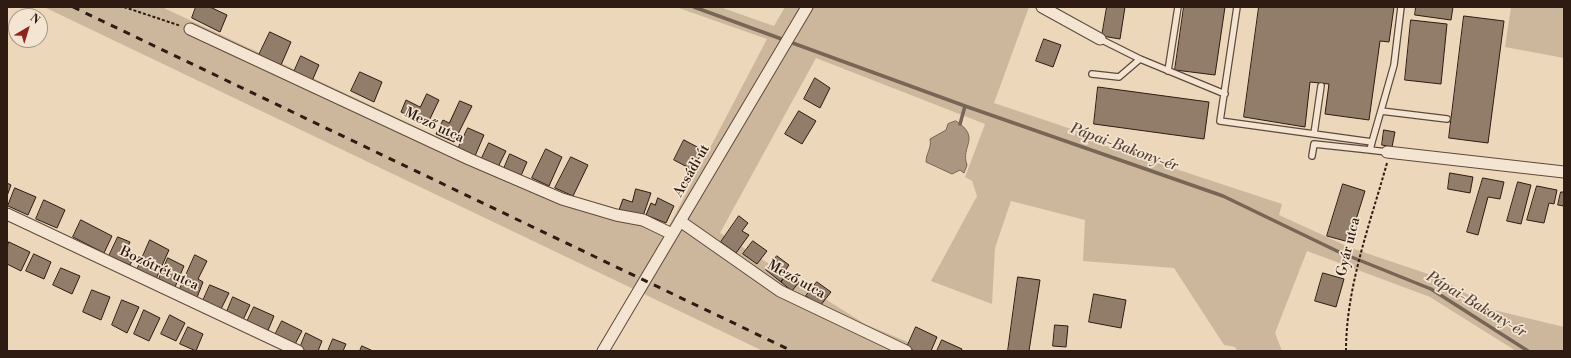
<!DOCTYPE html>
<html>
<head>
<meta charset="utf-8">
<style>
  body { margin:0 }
  #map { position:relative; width:1571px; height:358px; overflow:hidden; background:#ecd7ba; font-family:"Libre Bodoni",serif }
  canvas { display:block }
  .frame { position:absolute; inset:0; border:8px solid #2e1b12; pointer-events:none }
  .north { position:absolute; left:8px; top:8px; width:40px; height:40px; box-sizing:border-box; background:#f3e5d2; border:1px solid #a49485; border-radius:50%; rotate:38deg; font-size:11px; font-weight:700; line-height:16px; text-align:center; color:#2e1b12 }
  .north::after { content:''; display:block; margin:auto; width:14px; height:18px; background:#8f2418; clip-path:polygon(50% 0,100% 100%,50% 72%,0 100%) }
</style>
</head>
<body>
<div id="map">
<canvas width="1571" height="358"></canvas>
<div class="frame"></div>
<div class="north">N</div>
</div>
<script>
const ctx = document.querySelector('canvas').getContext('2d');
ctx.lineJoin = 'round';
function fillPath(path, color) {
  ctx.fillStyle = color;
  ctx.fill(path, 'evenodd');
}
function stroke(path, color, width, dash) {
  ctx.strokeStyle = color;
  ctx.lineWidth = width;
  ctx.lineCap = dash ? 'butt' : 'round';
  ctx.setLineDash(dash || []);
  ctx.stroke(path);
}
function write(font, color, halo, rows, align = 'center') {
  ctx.font = font + ' "Libre Bodoni",serif';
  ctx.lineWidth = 3.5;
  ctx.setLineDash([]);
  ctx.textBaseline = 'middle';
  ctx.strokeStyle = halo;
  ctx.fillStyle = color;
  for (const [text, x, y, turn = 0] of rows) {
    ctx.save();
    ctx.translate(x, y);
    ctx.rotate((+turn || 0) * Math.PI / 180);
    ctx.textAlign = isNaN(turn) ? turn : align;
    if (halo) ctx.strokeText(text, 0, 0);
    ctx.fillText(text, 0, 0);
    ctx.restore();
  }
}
const green = new Path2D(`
  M44,7H162L557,193L669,226L767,39L676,7H720L774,26L785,7H1029L994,103L1086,134L1085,139L1282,204L1279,215L1351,248L1440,278L1494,310L1564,327V351H1516L1430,297L1307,251L1275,333L1282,351H1237L1235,347L1224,345L1174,268L1083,261L1085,220L1011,201L995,248L992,304L931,281L977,196L972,181L965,177L985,124L816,58L720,233L865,324L929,351H763Z
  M1511,7H1564V58L1505,47Z`);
const water = new Path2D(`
  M956,121C982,138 960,146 967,165L964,173L960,170L952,174L926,162C926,153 932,148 930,139L946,130L948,124Z`);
const stream = new Path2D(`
  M694,7L965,106L1223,196L1339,252L1431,289L1528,351
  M960,124L965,106`);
const building = new Path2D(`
  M196,7H210L227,15L220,32L192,18Z
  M1107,7H1125L1120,39L1102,36Z
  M1184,7H1225L1215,75L1175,70Z
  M1259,7H1394L1389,42L1380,41L1369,120L1325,114L1329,84L1310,82L1305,127L1244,117Z
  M1416,7H1453L1451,20L1415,15Z
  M1464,16L1504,21L1488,143L1449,138Z
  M1411,20L1447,24L1441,84L1405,80Z
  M270,32L291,42L281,65L259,55Z
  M1044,39L1061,45L1053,67L1036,61Z
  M301,56L319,65L312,81L294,72Z
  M360,72L382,82L374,102L351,91Z
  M815,78L830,88L820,108L804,99Z
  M1098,87L1209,102L1204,139L1094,124Z
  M427,94L439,100L427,125L401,112L406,100L420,107Z
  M460,101L472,106L454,142L436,134L443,120L449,123Z
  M799,111L816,121L802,144L785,134Z
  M468,128L484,135L475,156L458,149Z
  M1384,130L1395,132L1392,147L1382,145Z
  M684,140L703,150L693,170L674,160Z
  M489,143L506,151L498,167L481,160Z
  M546,149L562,157L549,186L532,178Z
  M510,154L527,162L520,178L503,171Z
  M571,157L588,165L573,196L555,188Z
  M1450,173L1473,177L1470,193L1448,189Z
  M1483,178L1504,182L1500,199L1488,197L1478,235L1467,232Z
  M1518,182L1531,185L1521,224L1507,221Z
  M7,183L11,185L7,196Z
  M1343,184L1365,191L1349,242L1327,236Z
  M1537,186L1557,190L1554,204L1549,203L1544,223L1527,220Z
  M15,188L36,197L28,215L8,206Z
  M636,189L651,193L643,216L619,210L623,199L632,202Z
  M1561,192H1564V206L1558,205Z
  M658,198L674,206L666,223L646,215L651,203L655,205Z
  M44,200L65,210L57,228L36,219Z
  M739,216L748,223L742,231L749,235L736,253L721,242Z
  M81,220L112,236L104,253L73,237Z
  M118,237L130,242L126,251L135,254L130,265L109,256Z
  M150,240L169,250L156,279L137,270Z
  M753,241L767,251L757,264L743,254Z
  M9,242L30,252L21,271L7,264V248Z
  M34,254L51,262L44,279L26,271Z
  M195,255L207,261L198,279L203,282L196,300L179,291Z
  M777,256L789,265L785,271L788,273L781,282L766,270Z
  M168,258L184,266L175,287L159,279Z
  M61,268L80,276L72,294L53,285Z
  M788,273L799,282L792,291L781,282Z
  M1323,273L1344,279L1336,307L1315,301Z
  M1018,277L1040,280L1029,351H1008Z
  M817,282L831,292L820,306L806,296Z
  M210,285L229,293L220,311L202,303Z
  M92,290L110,297L101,320L83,312Z
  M1094,294L1126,300L1121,328L1089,322Z
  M233,297L250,305L242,322L226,314Z
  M122,300L139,307L127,333L112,325Z
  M254,307L274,316L267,333L246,324Z
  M144,310L160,318L149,341L134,334Z
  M170,315L185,323L176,341L161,334Z
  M282,321L302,331L294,346L274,337Z
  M1055,325L1068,326L1066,347L1053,346Z
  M188,327L203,334L196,351L180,344Z
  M916,327L937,337L931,351H914L907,347Z
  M306,333L322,341L318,351H306L300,348Z
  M333,339L346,344L343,351H328Z
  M942,340L962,349L961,351H937Z
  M362,346L373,351H360Z`);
const path = new Path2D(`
  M124,7L181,26
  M1346,351C1346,287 1370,224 1387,163`);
const lane = new Path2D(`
  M1237,7L1220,121L1372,142L1370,150L1387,152
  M1100,39L1140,59L1225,94
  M1168,71L1178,7
  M1092,74L1119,77L1140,59
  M1381,111L1447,119
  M1314,134L1321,86
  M1372,142L1394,65L1401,7
  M1312,156L1314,144L1370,150`);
const street = new Path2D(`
  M1042,7L1100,39
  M190,29L469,159L562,199L616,215L643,220L672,234
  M1387,152L1564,172
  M7,214L298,351
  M680,221L780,291L906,351
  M603,351L807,7`);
const rail = new Path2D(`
  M73,7L792,351`);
const streetNames = [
  ["Mező utca",434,126,25],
  ["Acsádi út",692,171,-60],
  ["Gyár utca",1349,247,-76],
  ["Bozótrét utca",159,269,25],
  ["Mező utca",796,280,29]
];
const waterNames = [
  ["Pápai-Bakony-ér",1124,148,20],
  ["Pápai-Bakony-ér",1476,305,31]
];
fillPath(green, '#ccb79d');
fillPath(water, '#ab9781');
stroke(water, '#796555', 1);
stroke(stream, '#796555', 3.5);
fillPath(building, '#917d69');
stroke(building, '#2e1b12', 1);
stroke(lane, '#5e4a3c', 8);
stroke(street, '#5e4a3c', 13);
stroke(path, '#2e1b12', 2, [3, 2]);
stroke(lane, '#f3e5d2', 5.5);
stroke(street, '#f3e5d2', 11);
stroke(rail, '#2e1b12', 3, [7, 7]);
write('14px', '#2e1b12', '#f3e5d2', streetNames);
write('italic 15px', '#5a4639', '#f3e5d2', waterNames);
</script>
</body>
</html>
